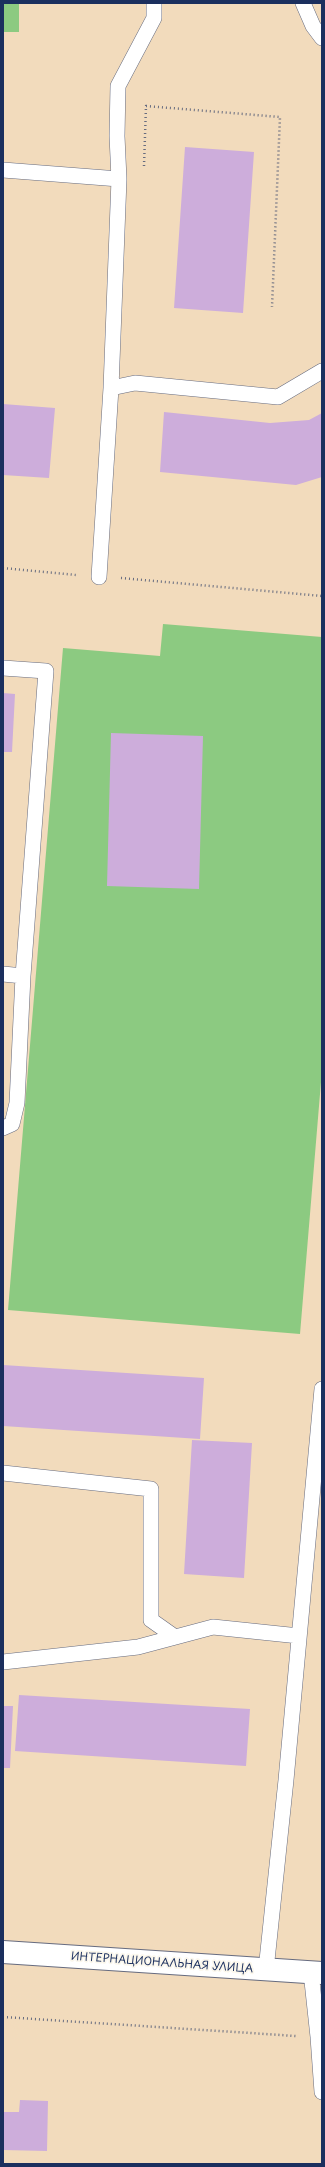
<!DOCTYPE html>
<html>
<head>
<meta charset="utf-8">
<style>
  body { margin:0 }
  #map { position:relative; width:325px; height:2167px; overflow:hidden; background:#f2dbbc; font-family:"Playpen Sans",sans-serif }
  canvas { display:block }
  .frame { position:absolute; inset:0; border:4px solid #1b2f5e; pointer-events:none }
</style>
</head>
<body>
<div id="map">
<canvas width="325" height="2167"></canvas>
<div class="frame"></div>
</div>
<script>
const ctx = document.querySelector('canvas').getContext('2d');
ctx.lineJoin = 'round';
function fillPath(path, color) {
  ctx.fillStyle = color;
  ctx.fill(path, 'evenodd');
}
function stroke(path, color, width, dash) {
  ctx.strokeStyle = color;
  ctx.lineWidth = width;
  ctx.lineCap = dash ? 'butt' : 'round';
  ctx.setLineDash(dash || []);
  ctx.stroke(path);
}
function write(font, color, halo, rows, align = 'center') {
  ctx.font = font + ' "Playpen Sans",sans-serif';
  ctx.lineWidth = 3.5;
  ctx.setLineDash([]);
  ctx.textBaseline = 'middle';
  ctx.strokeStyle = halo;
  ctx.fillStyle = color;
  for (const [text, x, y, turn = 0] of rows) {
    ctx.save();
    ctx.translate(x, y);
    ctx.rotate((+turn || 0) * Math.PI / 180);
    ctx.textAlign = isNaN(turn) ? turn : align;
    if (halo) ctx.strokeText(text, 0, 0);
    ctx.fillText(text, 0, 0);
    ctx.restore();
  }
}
const green = new Path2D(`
  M3,3H19V32H3Z
  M163,624L322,637V1070L300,1334L8,1310L63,648L160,656Z`);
const building = new Path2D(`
  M185,147L254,152L243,313L174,308Z
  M3,404L55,408L49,478L3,475Z
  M164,412L270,423L309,420L322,413V477L296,485L160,472Z
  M3,693L15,694L12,752H3Z
  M111,733L203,736L199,889L107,886Z
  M3,1365L204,1378L200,1439L3,1426Z
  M192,1440L252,1443L244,1578L184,1574Z
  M19,1695L250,1709L246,1766L15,1751Z
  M3,1706H13L10,1768H3Z
  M20,2100L48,2101L47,2151L3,2150V2112H19Z`);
const path = new Path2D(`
  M144,166L146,106L280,117L272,307
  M3,568L76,575
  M121,578L322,596
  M3,2017L296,2036`);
const lane = new Path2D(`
  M303,3L313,26L322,38
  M3,170L119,179
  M111,388L119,179L117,136L118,86L154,18V3
  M99,577L111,388L135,383L278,397L322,371
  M3,668L46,671L23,976L17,1103L12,1124L3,1128
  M3,974L23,976
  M3,1473L151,1489V1620L175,1637
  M3,1662L138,1647L213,1627L299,1636
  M266,1970L286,1780L322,1389
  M311,1972L318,2037L322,2092`);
const secondary = new Path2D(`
  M3,1952L322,1973`);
const streetNames = [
  ["ИНТЕРНАЦИОНАЛЬНАЯ УЛИЦА",162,1963,4]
];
fillPath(green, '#8cca81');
fillPath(building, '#cdaddb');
stroke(lane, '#666b7f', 16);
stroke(secondary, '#666b7f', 24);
stroke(path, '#666b7f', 2.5, [1, 3]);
stroke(lane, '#fff', 15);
stroke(secondary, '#fff', 22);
write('11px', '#1b2f5e', '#fbf7ec', streetNames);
</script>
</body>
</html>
